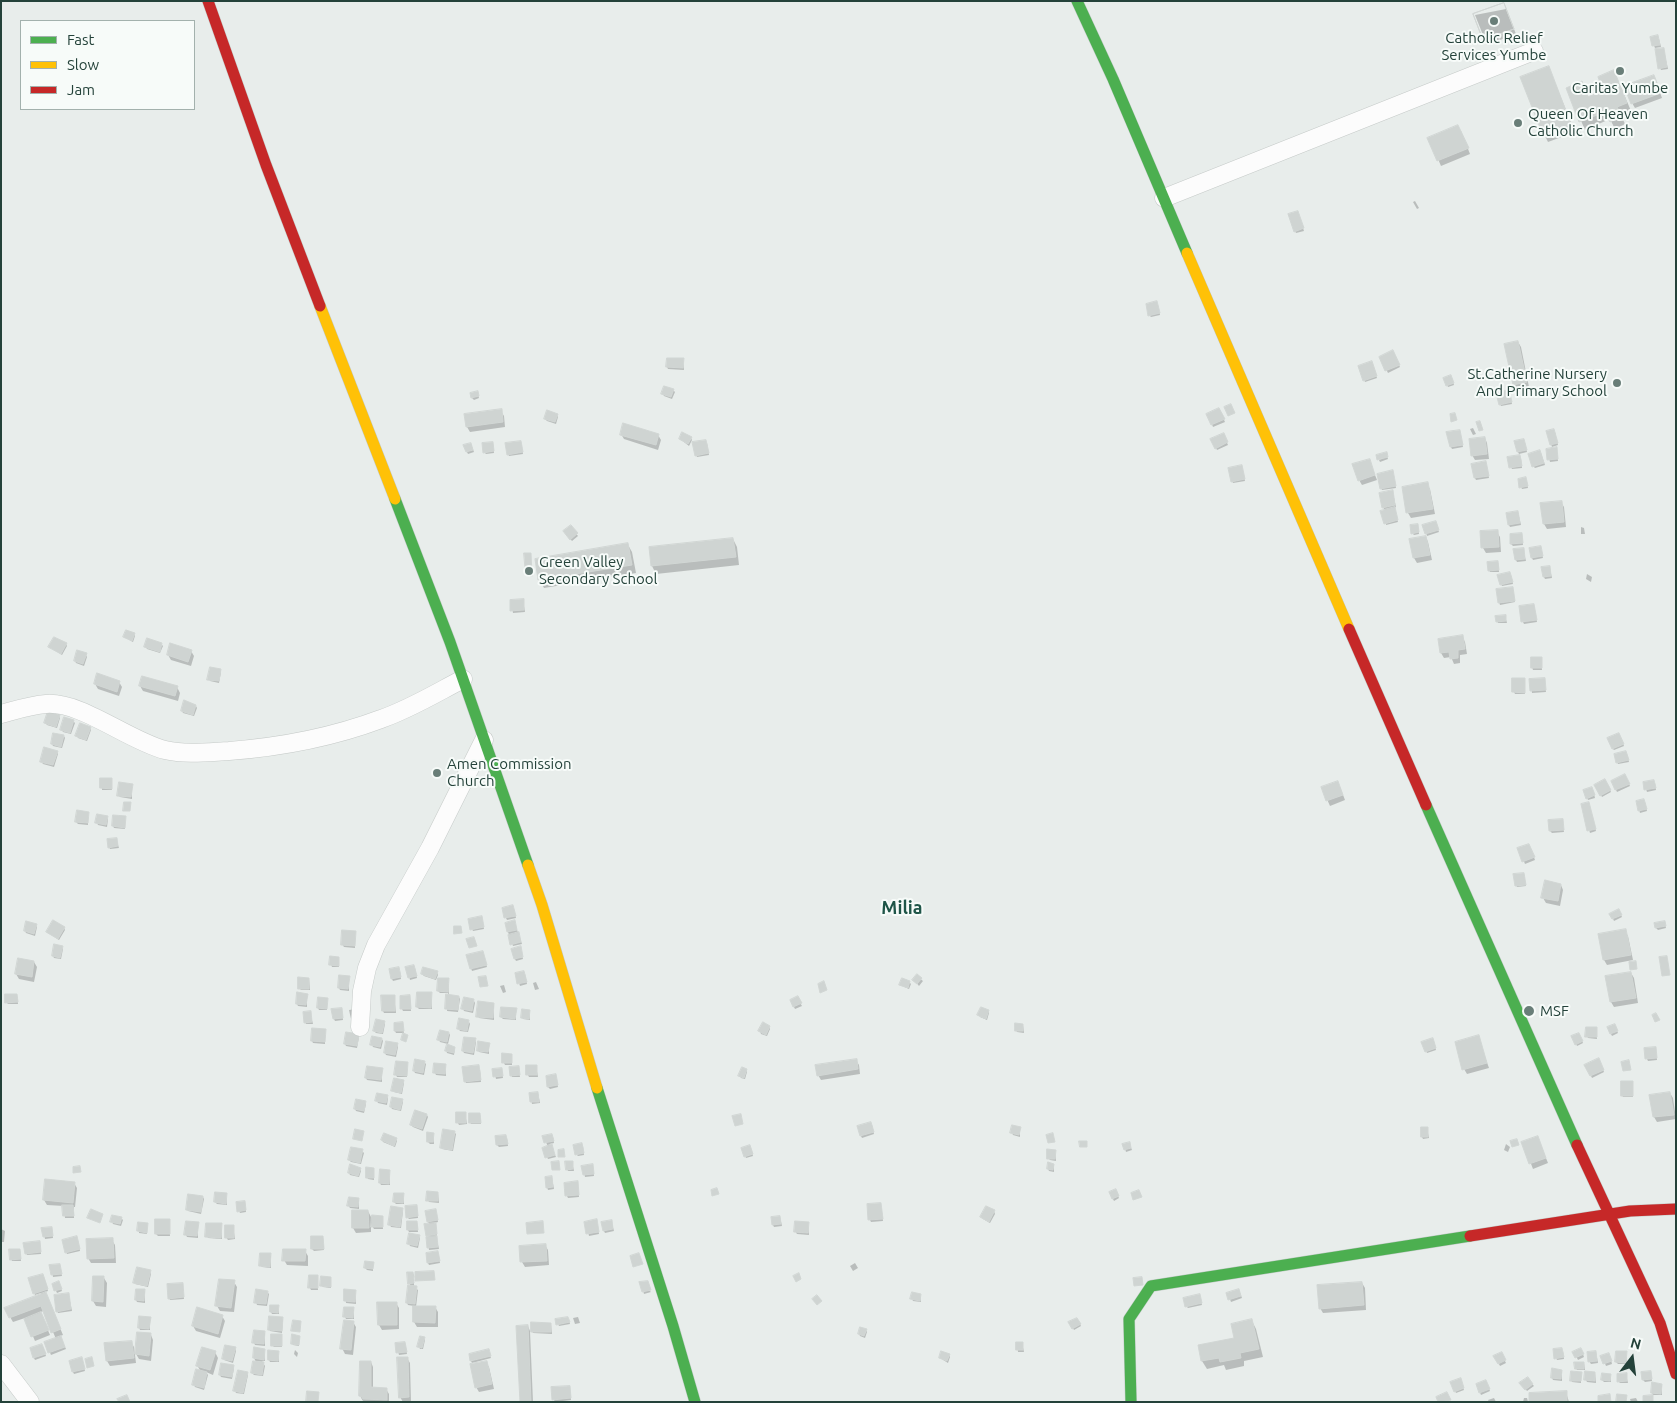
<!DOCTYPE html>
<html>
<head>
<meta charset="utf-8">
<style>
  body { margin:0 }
  #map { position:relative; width:1677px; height:1403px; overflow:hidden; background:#e8edeb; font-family:Ubuntu,sans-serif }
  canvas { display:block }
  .frame { position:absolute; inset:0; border:2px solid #24423a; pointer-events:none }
  .legend { position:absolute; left:20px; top:20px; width:175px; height:90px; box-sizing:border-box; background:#f7fbf9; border:1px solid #a3b1ad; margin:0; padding:6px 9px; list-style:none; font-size:15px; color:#24423a }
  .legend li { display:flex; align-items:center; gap:10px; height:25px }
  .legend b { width:25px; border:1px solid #a3b1ad }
  .north { position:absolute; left:1607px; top:1333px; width:50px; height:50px; -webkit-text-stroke:4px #f7fbf9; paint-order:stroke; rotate:15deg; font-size:14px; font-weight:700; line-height:20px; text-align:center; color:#24423a }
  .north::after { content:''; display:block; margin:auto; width:18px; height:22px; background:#24423a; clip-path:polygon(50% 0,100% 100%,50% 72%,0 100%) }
</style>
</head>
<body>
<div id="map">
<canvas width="1677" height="1403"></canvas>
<div class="frame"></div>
<ul class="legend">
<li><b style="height:6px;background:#4caf50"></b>Fast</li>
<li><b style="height:6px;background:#ffc107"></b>Slow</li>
<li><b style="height:6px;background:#c62828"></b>Jam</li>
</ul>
<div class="north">N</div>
</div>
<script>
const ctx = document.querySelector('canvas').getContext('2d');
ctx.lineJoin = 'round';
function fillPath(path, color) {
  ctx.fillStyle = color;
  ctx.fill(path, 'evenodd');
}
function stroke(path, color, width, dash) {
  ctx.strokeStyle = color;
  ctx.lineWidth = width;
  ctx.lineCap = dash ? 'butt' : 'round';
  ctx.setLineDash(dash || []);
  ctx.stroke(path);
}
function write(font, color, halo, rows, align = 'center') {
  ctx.font = font + ' Ubuntu,sans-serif';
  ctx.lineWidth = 4;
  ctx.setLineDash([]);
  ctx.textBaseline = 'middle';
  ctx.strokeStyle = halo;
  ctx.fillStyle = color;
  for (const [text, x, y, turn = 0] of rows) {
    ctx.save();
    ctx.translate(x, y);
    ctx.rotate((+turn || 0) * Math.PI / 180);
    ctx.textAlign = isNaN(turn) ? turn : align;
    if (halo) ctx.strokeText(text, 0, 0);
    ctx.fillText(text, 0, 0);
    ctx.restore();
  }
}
const shadow = new Path2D(`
  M1506,9L1516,34L1487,45L1475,15Z
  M1651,38L1659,39L1661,47L1655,48Z
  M1664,51L1668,69L1661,70L1660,68Z
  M1549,68L1575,132L1548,142L1544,134Z
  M1618,80L1631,111L1621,115L1625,124L1615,129L1610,119L1585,130L1567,88L1582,83L1589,98L1605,91Z
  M1656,82L1662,98L1635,108L1632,103Z
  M1461,131L1470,154L1441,166L1429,138Z
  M1415,201L1419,208L1417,209L1413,202Z
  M1298,214L1304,231L1296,233L1295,231Z
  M1158,305L1160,315L1151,317L1149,315Z
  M1518,342L1521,347L1529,387L1517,390L1515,385Z
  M1392,352L1400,367L1388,373L1380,357Z
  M683,360L684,370L668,369L667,367Z
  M1372,365L1377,378L1365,382L1364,380Z
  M1452,378L1454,385L1448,387L1447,385Z
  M673,390L675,392L672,399L664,396L663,394Z
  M1509,391L1512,404L1501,406L1500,404Z
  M478,394L479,398L474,400L472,398Z
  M1219,409L1225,422L1213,427L1208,414Z
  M501,411L504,416L505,427L470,432L467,427Z
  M557,415L558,417L556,424L547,421L545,419Z
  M1473,428L1476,434L1473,435L1470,429Z
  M1547,432H1555L1558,445L1552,447Z
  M1460,433L1463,447L1452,449L1451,447Z
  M621,434L658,435L661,440L658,450L624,439Z
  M1223,434L1228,445L1217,450L1212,440Z
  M691,438L692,440L689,446L680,439Z
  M1485,438L1487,443L1489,459L1475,460L1472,455Z
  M521,442L523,454L509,456L508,454Z
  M707,443L709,455L697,457L696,455Z
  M1525,443L1527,452L1519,454L1518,452Z
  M471,444L474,452L468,454L467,452Z
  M493,445L494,453L486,454L484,452Z
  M1547,450L1557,451L1558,461L1550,462Z
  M1541,453L1545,465L1535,468L1533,466Z
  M1387,456L1388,459L1380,462L1379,460Z
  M1521,458L1522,468L1512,469L1511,467Z
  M1369,460L1377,480L1362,485L1359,480Z
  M1486,463L1489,478L1476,480L1475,478Z
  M1242,467L1245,481L1233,483L1232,481Z
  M1393,474L1396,488L1382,490L1381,488Z
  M1526,479L1528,488L1522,489L1521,487Z
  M1427,484L1430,489L1435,514L1411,518L1408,513L1403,488Z
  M1393,493L1396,507L1394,508L1398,522L1386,525L1385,511L1383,507Z
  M1561,502L1564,507L1566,527L1547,529L1544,524Z
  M1518,512L1521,525L1510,527L1509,525Z
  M1436,525L1439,532L1427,536L1424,526Z
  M571,527L578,536L572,541L566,534Z
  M1418,527L1419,534L1414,535L1412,533Z
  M1581,527L1584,528L1585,534H1581Z
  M1497,532L1500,537L1501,552L1486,553L1483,548Z
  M1522,534L1523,545L1513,546L1511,544Z
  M1426,537L1428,542L1432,560L1417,563L1414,558L1410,540Z
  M733,539L737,547L739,565L656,574L652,566Z
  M628,545L632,552L636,573L544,588L540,580Z
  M1523,549L1526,561L1517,562L1516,560Z
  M1541,550L1543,558L1533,560L1532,558Z
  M530,554L533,576L528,577L527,575Z
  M1498,562L1499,572H1490L1489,570Z
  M1550,569L1552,578L1545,579L1544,577Z
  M1587,574L1592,577L1591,582L1586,579Z
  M1511,575L1513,584L1502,586L1501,584Z
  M1513,590L1515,602L1500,605L1499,602Z
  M523,600L525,612L513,613L511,601Z
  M1534,605L1537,622L1524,624L1523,622Z
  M1505,616L1507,623H1498L1497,621Z
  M134,634L135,636L133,642L124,637Z
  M1462,636L1465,642L1467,654L1460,655V663L1454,664L1451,657L1444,658L1441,653Z
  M66,644L67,646L62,655L50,647Z
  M161,644L163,646L160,653L147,649L146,647Z
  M191,651L194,656L191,666L171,660L168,655Z
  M86,655L87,657L84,666L76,663L75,661Z
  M1541,659L1542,670H1533L1532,667Z
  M220,670L221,672L219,683L210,681L209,679Z
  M1524,679L1525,694H1515L1514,692Z
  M1544,679L1546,692L1532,693L1530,680Z
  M119,682L122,687L119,696L98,689L95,684Z
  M140,686L177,687L180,693L178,701L143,691Z
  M196,706L197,708L194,716L183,713L182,711Z
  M59,716L60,718L57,728L47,725L45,722Z
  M73,721L75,723L71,734L63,732L62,730Z
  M90,728L91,730L87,741L78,738L77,736Z
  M64,736L65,738L62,748L53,746L52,744Z
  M1620,736L1624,746L1614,750L1613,749Z
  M57,752L58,754L54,767L43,764L41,761Z
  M1627,754L1629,762L1618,764L1617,762Z
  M1625,776L1630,786L1617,792L1612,781Z
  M102,779H111L112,790H102Z
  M1605,781L1611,792L1602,797L1596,786Z
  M1644,783H1655L1656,790L1647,792Z
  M132,785V799L120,797L118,795Z
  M1340,787L1345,800L1330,806L1322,788Z
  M1593,790L1595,798L1588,800L1587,798Z
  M1637,802H1645L1647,811L1640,813Z
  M1589,803L1596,831L1590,833L1582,805Z
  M88,813V825L78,824L76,822Z
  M107,817L108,819L107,827L98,825L97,823Z
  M125,818V829L114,828L113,826Z
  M1562,820L1564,832L1552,833L1550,831Z
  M116,839L119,848L110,849L109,847Z
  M1530,847L1535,860L1525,864L1519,849Z
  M1524,874L1526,886L1517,887L1516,885Z
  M1561,885L1563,890L1560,906L1546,903L1543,898Z
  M514,909L516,918L507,920L506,918Z
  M1619,911L1622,917L1614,921L1611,914Z
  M482,920L484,929L473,931L472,929Z
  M515,924L522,944L513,946L508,932Z
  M1665,924L1666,928L1658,930L1656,928Z
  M36,925L37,927L35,936L26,933L25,931Z
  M64,928L65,930L59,940L47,932Z
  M1625,931L1628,936L1633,960L1607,965L1604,960L1599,935Z
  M355,932V948L344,947L342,944Z
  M62,947L63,949L61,959L54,958L53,956Z
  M520,948L523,959L516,961L515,959Z
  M483,954L487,967L472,971L467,956Z
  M339,958V967H332L331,964Z
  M19,959L34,962L37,967L34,982L19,979L16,974Z
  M407,968H415L417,978L410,980Z
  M400,971L401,979L393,981L392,979Z
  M437,972L438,975L436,980L424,976L422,974Z
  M1631,973L1634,978L1638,1003L1614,1007L1611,1002L1606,977Z
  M516,974H525L527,984L520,986Z
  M917,976L923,981L919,986L914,980Z
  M349,977V991L340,990L339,988Z
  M309,979L310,990H301L299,988Z
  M448,979L449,996L459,997L460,999L458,1012L447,1011L448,993H440L438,991Z
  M536,982L539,989L535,990L533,983Z
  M909,982L911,984L909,989L900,985Z
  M504,985L506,992L503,993L500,986Z
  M431,994L432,1009H419L417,1007Z
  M17,995L18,1004H8L6,1002Z
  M307,995V1007L298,1006L297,1004Z
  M394,996L396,1013H384L383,1011Z
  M410,997L411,1011H403L402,1009Z
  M797,998L802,1006L795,1009L791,1001Z
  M327,999V1010H319L318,1008Z
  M474,1001L475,1003L473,1013L464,1011L463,1009Z
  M494,1004V1020L479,1018L478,1016Z
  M356,1009L358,1018L351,1019L349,1010Z
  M516,1009V1020L503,1019L501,1017Z
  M342,1011L343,1020L335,1021L334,1019Z
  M529,1011L530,1020L523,1019L522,1017Z
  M988,1011L989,1013L987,1020L980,1017L979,1015Z
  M310,1013L313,1024H306L305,1022Z
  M384,1022L385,1024L383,1034L376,1033L374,1031Z
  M469,1022L470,1024L468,1032L460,1031L458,1028Z
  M402,1023L404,1033H396L395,1031Z
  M1023,1025L1024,1033L1017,1032L1016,1030Z
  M1614,1025L1618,1033L1612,1036L1608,1028Z
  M769,1027L770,1029L767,1036L761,1034L760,1031Z
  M1596,1029L1597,1039L1588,1038L1587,1036Z
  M325,1030V1044L313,1043L312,1041Z
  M449,1033L450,1035L448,1044L440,1042L439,1040Z
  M1579,1034L1583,1043L1577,1046L1573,1037Z
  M358,1035L359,1037L357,1048L346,1046L345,1044Z
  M1478,1037L1489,1068L1467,1074L1464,1069Z
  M382,1039L383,1041L381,1049L373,1047L372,1045Z
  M475,1040L476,1042L474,1055L464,1053L463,1051Z
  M1434,1042L1436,1050L1427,1053L1426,1051Z
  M397,1044L398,1047L396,1057L386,1055L385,1053Z
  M489,1044V1054L479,1052L478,1050Z
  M455,1048L454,1055L447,1053L446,1050Z
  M1656,1051L1657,1060L1648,1061L1647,1059Z
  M512,1057V1065H505L504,1063Z
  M856,1060L859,1065L860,1074L821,1080L818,1075Z
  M1599,1060L1604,1072L1592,1078L1586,1065Z
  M424,1062L426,1064L424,1075L415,1073L414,1071Z
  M407,1063V1077H397L396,1075Z
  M445,1065L446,1076L436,1075L435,1073Z
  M536,1066L538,1077H529L528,1075Z
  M518,1067L520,1077H512L511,1075Z
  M382,1069V1082L367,1080L366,1078Z
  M480,1069L481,1082L466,1083L465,1081Z
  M494,1070L502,1071L503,1078L496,1079Z
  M746,1070L747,1072L745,1079L741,1078L740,1076Z
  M556,1078L558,1087L550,1089L548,1087Z
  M403,1081L404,1083L402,1094L394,1092L393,1090Z
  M1632,1082L1633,1097H1623L1622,1095Z
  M538,1093L540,1103L532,1104L530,1094Z
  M1670,1093L1673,1098L1676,1119L1657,1122L1654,1117L1651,1096Z
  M387,1096L388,1098L387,1105L378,1103L377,1101Z
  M402,1100L403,1102L401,1111L392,1109L391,1107Z
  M365,1102L366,1104L364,1113L356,1111L355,1109Z
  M465,1113L467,1124L459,1125L458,1123Z
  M480,1114L481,1124H471L470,1122Z
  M427,1115L428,1117L423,1131L413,1127L411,1125Z
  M872,1125L874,1134L862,1138L861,1136Z
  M1020,1128V1137L1013,1135L1012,1133Z
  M1427,1128L1429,1138L1423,1139L1422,1137Z
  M454,1132L456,1134L453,1151L442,1149L441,1147Z
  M433,1134L434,1144H430L428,1142Z
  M544,1137H553L554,1143L550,1144L556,1157L548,1159L547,1157L548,1147Z
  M507,1138L508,1146L499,1147L497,1145Z
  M1538,1138L1548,1163L1533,1169L1523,1143Z
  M396,1139L397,1141L395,1147L383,1142L382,1140Z
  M1506,1144L1510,1147L1508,1152L1504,1150Z
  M1124,1145H1130L1132,1150L1126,1152Z
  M583,1146L584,1155L578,1156L576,1154Z
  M751,1148L753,1156L746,1158L745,1156Z
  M362,1151L364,1153L361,1164L351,1162L349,1160Z
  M1055,1151L1056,1161L1050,1160L1048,1158Z
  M572,1162L574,1171H568L567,1169Z
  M1054,1165V1172L1049,1171L1048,1169Z
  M583,1167H593L594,1176L585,1177Z
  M360,1169L361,1171L359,1177L350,1175L349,1173Z
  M374,1169V1180L368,1179L367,1177Z
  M389,1171L390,1185H381L380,1183Z
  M552,1178L554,1189L548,1190L547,1187Z
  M74,1183L77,1188L75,1207H74V1218H65L64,1206L47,1205L44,1200Z
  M578,1185L579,1197L568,1198L567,1196Z
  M1115,1190L1119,1198L1114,1201L1110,1193Z
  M438,1193L439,1203L429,1202L428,1200Z
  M226,1194L227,1205L217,1204L215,1202Z
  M403,1194L404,1204H396L394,1202Z
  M203,1197L204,1199L201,1214L188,1211L187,1209Z
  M359,1200V1209L350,1208L348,1205Z
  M245,1204L246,1212L240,1213L239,1211Z
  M881,1204L883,1221L871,1222L870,1220Z
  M402,1209L403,1211L401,1228L391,1227L390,1225Z
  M417,1209L418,1218L409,1219L407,1217Z
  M368,1211L371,1217H382L383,1229H374L371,1224V1232L356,1233L353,1228V1212Z
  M994,1211L995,1214L990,1223L983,1219L982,1217Z
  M436,1213L438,1222L434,1223L436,1226L437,1236H436L439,1249L429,1250L427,1238H429L427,1235L430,1225L428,1222Z
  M780,1217L782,1226L774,1227L773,1225Z
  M121,1218L123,1220L121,1226L113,1224L112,1222Z
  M169,1220L170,1236H158L156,1234Z
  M417,1222L418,1232H409L408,1230Z
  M139,1223L147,1224V1234L139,1233Z
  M586,1223H597L599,1234L589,1236Z
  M808,1223L809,1235L797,1234L795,1231Z
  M198,1224V1238L187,1237L186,1235Z
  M612,1224L614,1231L605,1233L604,1231Z
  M221,1225L222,1239L208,1238L207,1236Z
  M233,1226L235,1239L228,1240L226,1237Z
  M1,1229L5,1231L4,1242H1Z
  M43,1229L52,1230L53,1238L45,1239Z
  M419,1236L420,1238L418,1248L410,1246L409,1244Z
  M323,1237L324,1250L314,1251L312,1249Z
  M78,1240L80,1251L67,1254L66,1252Z
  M112,1240L115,1245L116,1263H91L88,1258Z
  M40,1244L41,1254L27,1255L26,1253Z
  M545,1245L548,1250L549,1265L525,1267L522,1262L521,1247Z
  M20,1250L21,1261H12L11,1259Z
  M305,1251L308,1256V1266L287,1265L284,1260Z
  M438,1252L440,1263L429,1265L428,1263Z
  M271,1255V1268L262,1267L260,1265Z
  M373,1263V1271L367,1270L365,1268Z
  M855,1263L858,1268L853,1271L850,1266Z
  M51,1266L60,1267L62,1276L53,1277Z
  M150,1271L151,1274L148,1287L135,1284L134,1282Z
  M413,1273L416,1280L414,1276V1287L418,1290L416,1307H435L438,1312V1327H417L414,1322V1306L408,1305L407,1303L411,1287L409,1283Z
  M317,1276L318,1290H311L310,1288Z
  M44,1277L48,1291L45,1292L63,1335L60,1336L66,1349L51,1355L46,1343L56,1339L44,1311L40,1312L50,1335L35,1341L25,1318L13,1322L10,1317L41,1295V1293L35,1295L34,1293Z
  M94,1277L104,1278L107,1283L106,1307L96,1306L93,1301Z
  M331,1278V1288L323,1287L321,1285Z
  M234,1282L237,1287L234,1312L220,1311L217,1306Z
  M641,1283L651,1292L644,1294Z
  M1362,1283L1365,1288L1366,1310L1323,1313L1320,1308Z
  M53,1284L60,1285L62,1291L57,1293Z
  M182,1284L184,1299L170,1300L169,1298Z
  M1239,1290L1242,1298L1231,1302L1228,1294Z
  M145,1291V1303L137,1302L136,1300Z
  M345,1291H355L356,1304L346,1303Z
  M267,1292L269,1294L267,1306L257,1305L256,1302Z
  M920,1295L921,1302L913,1301L912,1299Z
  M69,1296L72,1311L58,1313L57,1311Z
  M1200,1297L1202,1305L1188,1308L1186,1306Z
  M396,1303L399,1308V1329L382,1330L379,1325Z
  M278,1307L279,1314H272L271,1312Z
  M354,1309V1319H346L345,1317Z
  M222,1316L225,1321L220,1338L196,1331L193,1326Z
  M578,1317L580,1323L575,1324L573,1318Z
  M150,1318V1330H140L139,1327Z
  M283,1319L282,1333L270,1331L269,1329Z
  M1077,1319L1081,1326L1074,1330L1070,1323Z
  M569,1320L570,1324L559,1326L558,1324Z
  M1252,1321L1256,1329L1263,1357L1244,1361V1366L1226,1370L1224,1365L1207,1369L1202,1361L1199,1346L1235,1339Z
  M353,1322L356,1327L353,1355L345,1354L342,1348Z
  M551,1324L552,1334L533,1333L532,1331Z
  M528,1326L530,1331L533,1402H521Z
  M866,1330L867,1332L865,1338L860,1336L859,1334Z
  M265,1332V1346L255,1345L254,1343Z
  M139,1333L151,1335L153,1340L151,1361L139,1359L136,1354Z
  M281,1335L282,1347H274L272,1345Z
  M299,1337V1346L293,1345L292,1343Z
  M424,1338L425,1340L423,1349H420L419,1347Z
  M131,1342L134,1347L136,1363L110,1366L107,1361Z
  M405,1343L407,1354L399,1355L396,1344Z
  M1017,1343H1022L1024,1352H1018Z
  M43,1347L46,1356L35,1360L34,1358Z
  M235,1348L236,1351L233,1363L224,1360L223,1358Z
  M1581,1349L1584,1357L1578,1360L1574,1352Z
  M264,1350L265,1361H262L265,1366L263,1376L254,1375L252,1373L256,1362L254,1358Z
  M295,1350L298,1353L297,1357L294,1354Z
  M1563,1351L1564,1359L1557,1360L1556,1358Z
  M215,1352L218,1358L213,1375L206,1372L208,1375L204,1390L195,1387L194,1385L201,1372L197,1365Z
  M278,1352L279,1362H270L269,1360Z
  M1596,1352L1598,1363L1591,1364L1589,1361Z
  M489,1353L491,1358L472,1363L471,1361Z
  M1501,1353L1506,1363L1500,1366L1495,1356Z
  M1626,1353L1627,1364H1618L1616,1362Z
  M949,1355L950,1357L948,1363L940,1358Z
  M1602,1356H1610L1612,1364L1606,1366Z
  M407,1358L410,1363L411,1402H403L400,1397Z
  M82,1360L85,1371L74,1374L73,1372Z
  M371,1362L373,1367V1389H386L389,1394V1402H366L363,1401L360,1396Z
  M486,1362L489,1367L494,1389L479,1392L476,1387Z
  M1584,1363L1585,1370H1577L1576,1368Z
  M233,1366L234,1368L232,1379L221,1377L220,1375Z
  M1562,1371V1381L1553,1380L1552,1378Z
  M1651,1372L1652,1381L1645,1382L1643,1380Z
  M247,1373L248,1375L244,1394L236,1393L235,1391Z
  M1581,1373V1383L1572,1382L1571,1380Z
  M1595,1373L1596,1383L1587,1382L1586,1380Z
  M1610,1375L1611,1382H1604L1602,1380Z
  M1626,1375L1628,1383H1620L1618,1381Z
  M1527,1378L1534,1386L1527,1391L1521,1383Z
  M1461,1382L1464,1390L1456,1393L1455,1391Z
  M1486,1382L1490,1391L1481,1395L1477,1385Z
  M1662,1385V1395H1653L1652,1393Z
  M570,1389L571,1400L555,1402L554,1400Z
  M1566,1392L1569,1402H1531Z
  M1494,1398L1496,1402H1489L1488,1400Z
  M1524,1398H1527L1528,1402H1523Z
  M1636,1398L1638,1402H1631L1630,1399Z`);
const building = new Path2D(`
  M1504,3L1514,29L1483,40L1473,14Z
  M1504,3L1514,29L1483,40L1473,14Z
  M1658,35L1660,45L1652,46L1650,37Z
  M1664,48L1667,67L1658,69L1655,49Z
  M1549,66L1571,124L1543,135L1520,77Z
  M1614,70L1627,103L1617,107L1622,116L1610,122L1605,112L1579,122L1566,88L1582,81L1588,97L1603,90L1598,77Z
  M1654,75L1661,93L1631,104L1624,86Z
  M1458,125L1469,148L1437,161L1427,138Z
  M1298,211L1304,228L1294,232L1288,214Z
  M1157,301L1160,313L1148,316L1146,304Z
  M1518,341L1527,382L1513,385L1504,344Z
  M1393,350L1400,365L1385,371L1379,357Z
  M667,358H684L683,368L666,367Z
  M1372,361L1377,376L1363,381L1358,366Z
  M1451,375L1454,383L1446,386L1443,378Z
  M664,386L674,389L671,397L661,394Z
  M1509,390L1512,402L1499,405L1496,393Z
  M478,391L479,396L471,398L470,393Z
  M1231,404L1235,413L1228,416L1224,407Z
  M1219,408L1225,419L1211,425L1206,414Z
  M502,409L503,422L466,427L464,414Z
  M547,410L558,414L555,422L544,419Z
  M1455,413L1457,420L1451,422L1450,414Z
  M1480,421L1483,430L1479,431L1476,422Z
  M623,423L659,434L656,445L620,435Z
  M1554,429L1558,443L1550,445L1546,431Z
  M1460,430L1463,445L1450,447L1446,432Z
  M682,432L692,437L688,444L679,439Z
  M1224,433L1228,442L1215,449L1210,439Z
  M1485,437L1487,454L1471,456L1469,439Z
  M1524,439L1527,450L1517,452L1514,441Z
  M706,440L709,453L695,456L692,442Z
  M521,441L523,452L507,455L505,443Z
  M493,442L494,451L483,453L482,443Z
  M471,443L473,450L466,452L463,445Z
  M1557,447L1558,459L1547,460L1546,449Z
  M1540,450L1544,463L1532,467L1528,454Z
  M1387,452L1388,457L1377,460L1376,455Z
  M1520,455L1522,466L1509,468L1507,457Z
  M1370,459L1375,475L1358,481L1352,464Z
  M1486,461L1489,476L1474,478L1471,464Z
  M1242,465L1245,479L1231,482L1228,468Z
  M1393,470L1396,486L1380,489L1377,474Z
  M1526,477L1528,486L1519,488L1518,479Z
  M1428,482L1433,509L1406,513L1402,487Z
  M1393,490L1395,505L1382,508L1379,493Z
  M1562,501L1564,522L1543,524L1540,503Z
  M1395,507L1398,520L1384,524L1380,511Z
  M1518,511L1520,523L1508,525L1506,513Z
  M1436,521L1439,530L1425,534L1422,525Z
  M1418,524L1419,532L1411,534L1410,525Z
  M571,525L578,533L570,540L563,531Z
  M1498,530L1499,547L1481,548L1480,531Z
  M1522,533L1523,543L1510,544V534Z
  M1426,536L1430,555L1413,558L1409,539Z
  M733,538L736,557L651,566L649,547Z
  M628,543L632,565L538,580L535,559Z
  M1541,546L1543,556L1531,558L1529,548Z
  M1524,548L1525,559L1515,560L1513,549Z
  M524,553H531L532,574L526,575Z
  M1498,561L1499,570L1488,571L1487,562Z
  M1550,566L1551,576L1543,577L1541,567Z
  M1510,572L1513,582L1500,585L1497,575Z
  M1513,587L1515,601L1498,603L1496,589Z
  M524,599V610L510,611V600Z
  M1534,604L1537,620L1521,622L1519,606Z
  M1506,615V621L1496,622L1495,616Z
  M126,630L135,633L132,641L123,637Z
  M1463,635L1465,649L1458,650V658L1450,659L1449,652L1440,653L1438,639Z
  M54,637L67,643L61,654L48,647Z
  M147,638L162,643L160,652L144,647Z
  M170,643L192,650L188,662L167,655Z
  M77,650L87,653L83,664L74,661Z
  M1531,657H1542V668H1531Z
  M210,667L221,669L219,681L207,680Z
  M97,673L120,681L117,692L94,684Z
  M142,676L178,686L175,696L139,686Z
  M1512,678H1525V693L1512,692Z
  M1545,678L1546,690L1530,691L1529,679Z
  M184,700L196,705L193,715L181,711Z
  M48,711L60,715L56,727L44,723Z
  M64,717L74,720L70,733L60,730Z
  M80,723L91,727L86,740L75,736Z
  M53,733L64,735L61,747L51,744Z
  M1619,733L1624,744L1612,749L1607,738Z
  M44,747L58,751L53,765L40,762Z
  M1626,751L1629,760L1616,763L1614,754Z
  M1625,774L1630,784L1615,790L1611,781Z
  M100,778H112V789L100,788Z
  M1605,779L1611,790L1600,796L1594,785Z
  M1654,780L1656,788L1644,790L1643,782Z
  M1338,781L1343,795L1326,801L1321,787Z
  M119,782L133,784L131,797L117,796Z
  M1592,787L1595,795L1586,799L1583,790Z
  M1644,799L1647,809L1638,811L1636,801Z
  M124,802H131L130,811H123Z
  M1589,802L1596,829L1587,831L1581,804Z
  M77,810L89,812L88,823L75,822Z
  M97,814L108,816L106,825L95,823Z
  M113,815L126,816L125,828L112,826Z
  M1563,819L1564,830L1549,831L1548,820Z
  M117,838L118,846L108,848L107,839Z
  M1529,844L1535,857L1522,862L1517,848Z
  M1524,873L1526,885L1515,886L1513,874Z
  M1545,880L1561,884L1558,901L1541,898Z
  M513,905L516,916L504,918L502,908Z
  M1619,909L1622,915L1612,919L1609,914Z
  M482,916L484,927L470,930L468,919Z
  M53,920L65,927L58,939L46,932Z
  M515,920L517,930L507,932L505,923Z
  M26,921L37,924L34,934L24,931Z
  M1665,921L1666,926L1655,928L1654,923Z
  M454,926H461L462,933L454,934Z
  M1626,929L1631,955L1603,960L1598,934Z
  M342,930L356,931L355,946L341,945Z
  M519,932L521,942L510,945L508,935Z
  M474,937L477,946L469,948L466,939Z
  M54,944L63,946L60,958L52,956Z
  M521,946L523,957L514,959L511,949Z
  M483,951L487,965L470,969L466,955Z
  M330,956L339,957V966L329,965Z
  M1667,956L1670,975L1662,976L1659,957Z
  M18,958L34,961L32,977L15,974Z
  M1636,961L1637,969L1630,970L1629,962Z
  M414,965L417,976L408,978L405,967Z
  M399,967L401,977L391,979L389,969Z
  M423,967L438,971L435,979L421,974Z
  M524,971L527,982L517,984L515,973Z
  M1631,972L1636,998L1610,1002L1605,976Z
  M917,974L922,978L917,984L912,980Z
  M339,975L350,976L348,989L338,988Z
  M486,976L488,986L480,987L478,977Z
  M298,977L309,978V989H298Z
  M438,978H449L448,992L437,991Z
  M902,978L910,981L908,988L899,985Z
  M824,981L827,990L820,993L818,984Z
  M297,992L308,994L306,1005L296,1004Z
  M417,992H432L431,1008L416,1007Z
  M5,994H17L18,1002L5,1003Z
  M446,994L459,996L458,1010L445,1009Z
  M381,995H395V1011H382Z
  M410,995L411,1009H400V996Z
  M798,996L802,1003L793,1007L790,1000Z
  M318,997L328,998L327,1009L317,1008Z
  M464,997L474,999L472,1011L461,1009Z
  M478,1001L494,1003L493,1018L476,1017Z
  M501,1007L517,1008L515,1019L500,1017Z
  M981,1007L989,1010L986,1019L977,1015Z
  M342,1008L343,1018L333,1019L331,1009Z
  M522,1009L530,1010L529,1019L521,1018Z
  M311,1011L312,1022L304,1023L303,1012Z
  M1656,1013L1660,1020L1655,1022L1652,1015Z
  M459,1018L469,1020L467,1031L457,1029Z
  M376,1019L385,1021L382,1033L373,1031Z
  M403,1022L404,1031H394V1023Z
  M763,1022L770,1026L766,1035L758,1031Z
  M1015,1023L1023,1024V1031H1015Z
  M1615,1024L1618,1031L1610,1034L1607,1027Z
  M1586,1027H1597V1037H1585Z
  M312,1028L326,1029L325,1042L311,1041Z
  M440,1030L449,1032L447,1042L437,1040Z
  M346,1032L359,1034L357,1046L344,1044Z
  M403,1033L408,1035L406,1042L401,1040Z
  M1579,1033L1583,1041L1575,1045L1571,1036Z
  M1479,1035L1487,1063L1462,1070L1455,1042Z
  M372,1036L382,1038L380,1047L370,1045Z
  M464,1037L476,1038L473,1053L462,1051Z
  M1433,1038L1436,1048L1425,1052L1421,1042Z
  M386,1041L398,1043L395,1055L384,1053Z
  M478,1041L490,1043L488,1052L477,1051Z
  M447,1044L455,1047L454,1053L445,1051Z
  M1656,1047L1657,1058L1645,1059L1644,1048Z
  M502,1053L512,1054V1063H502Z
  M1599,1058L1604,1070L1590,1076L1584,1065Z
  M415,1059L425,1061L423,1073L413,1071Z
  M857,1059L858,1069L817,1076L815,1065Z
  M1629,1060L1631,1070L1623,1071L1621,1062Z
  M396,1061L408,1062L407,1076L394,1075Z
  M434,1063L446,1064L445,1074L433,1073Z
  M479,1065L481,1080L464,1082L462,1067Z
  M526,1065H537V1075H526Z
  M367,1066L383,1068L381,1080L365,1078Z
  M519,1066L520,1075L510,1076L509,1067Z
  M742,1067L747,1069L744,1078L738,1076Z
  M502,1068L503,1076L493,1077L492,1069Z
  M556,1074L558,1085L547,1087L546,1076Z
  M394,1078L404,1080L401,1093L391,1091Z
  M1621,1081H1633V1096H1621Z
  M538,1092L539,1102H530L529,1093Z
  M1670,1092L1674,1115L1653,1117L1649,1095Z
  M377,1093L388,1095L386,1103L375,1101Z
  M392,1097L403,1099L400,1110L390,1107Z
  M356,1099L366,1101L364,1111L354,1109Z
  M415,1110L427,1114L422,1129L410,1125Z
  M456,1112H466V1123H456Z
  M469,1113H480L481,1123H469Z
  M741,1114L743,1124L735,1126L732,1116Z
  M871,1122L874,1132L860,1136L857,1126Z
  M1012,1125L1021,1127L1019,1135L1010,1133Z
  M1421,1127H1428V1137H1421Z
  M355,1129L364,1131L362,1141L353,1139Z
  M443,1129L455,1131L452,1150L440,1148Z
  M427,1132L434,1133L433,1142H427Z
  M384,1133L397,1138L394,1146L381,1140Z
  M1053,1133L1055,1142L1048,1143L1046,1135Z
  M552,1134L554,1141L544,1143L542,1136Z
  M506,1135L508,1144L496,1145L495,1136Z
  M1538,1136L1546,1158L1529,1164L1521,1142Z
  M1517,1139L1519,1145L1512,1147L1510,1141Z
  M1079,1141H1087V1147H1080Z
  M1130,1142L1131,1148L1124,1150L1122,1144Z
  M582,1143L584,1153L575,1155L573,1145Z
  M552,1144L555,1155L545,1158L542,1148Z
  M750,1145L753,1154L744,1157L741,1148Z
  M351,1147L363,1149L360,1163L348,1160Z
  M564,1149L565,1157H558V1150Z
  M1047,1149L1056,1150L1055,1159H1047Z
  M559,1161L560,1170H552L551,1162Z
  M565,1161H573V1169L566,1170Z
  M1048,1162L1054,1164L1053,1170L1047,1169Z
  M350,1164L361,1168L358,1176L348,1173Z
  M593,1164L594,1174L583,1175L581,1166Z
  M80,1166L81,1172L73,1173V1167Z
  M366,1167L374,1168V1178H366Z
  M380,1169L390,1170L389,1184L379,1183Z
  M552,1176L553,1187L546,1188L545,1177Z
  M45,1179L75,1182L73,1203L43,1200Z
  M578,1181L579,1195L565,1196L564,1183Z
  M717,1188L719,1194L712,1196L711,1190Z
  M1116,1189L1119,1196L1112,1199L1109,1192Z
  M1139,1190L1142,1197L1133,1200L1131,1193Z
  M427,1191L438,1192V1201H426Z
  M215,1192L227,1193L226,1204L214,1202Z
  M394,1193H404L403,1203L393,1202Z
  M188,1194L203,1196L201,1212L186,1210Z
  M349,1197L359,1198L358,1207L347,1206Z
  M245,1201L246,1210L237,1212L236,1202Z
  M881,1203L883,1219L868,1220L867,1204Z
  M62,1205H73L74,1216H63Z
  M417,1205L418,1216L406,1218L405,1206Z
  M391,1206L403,1208L400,1227L388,1225Z
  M986,1206L995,1210L989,1222L980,1217Z
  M91,1209L103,1214L100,1223L87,1218Z
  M436,1209L438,1220L427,1222L425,1211Z
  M352,1210H368L369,1228H352Z
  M112,1215L122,1217L120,1224L110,1222Z
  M372,1215L383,1216V1227H371Z
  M780,1216L781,1224L772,1225L771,1217Z
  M155,1219H170V1234H155Z
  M597,1219L599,1232L586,1234L584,1222Z
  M612,1220L613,1229L603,1231L601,1222Z
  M186,1221L199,1222L197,1236L184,1235Z
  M407,1221H417L418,1230H407Z
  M543,1221L544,1233L527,1234L526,1223Z
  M795,1221L809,1222L808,1233L794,1232Z
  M138,1222L148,1223L147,1233L137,1231Z
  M206,1223H222L221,1238L205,1237Z
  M436,1223L437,1234L426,1236L424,1224Z
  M225,1225H234V1238H225Z
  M52,1227L53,1236L43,1237L41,1228Z
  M409,1233L420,1235L417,1246L407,1244Z
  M77,1236L80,1249L65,1253L62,1240Z
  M311,1236H323L324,1249H311Z
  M437,1236L438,1247L427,1248L426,1237Z
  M113,1238L114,1258L87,1259L86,1239Z
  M40,1241L41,1252L25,1254L23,1243Z
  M546,1244L547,1261L520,1262L519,1246Z
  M9,1249H20L21,1259L10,1260Z
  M283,1249H306L305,1261H282Z
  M438,1251L440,1261L427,1263L426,1253Z
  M260,1253H271L270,1267L259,1266Z
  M639,1253L643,1264L633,1267L630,1256Z
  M365,1261L374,1262L373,1269L364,1268Z
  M60,1264L62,1274L51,1275L49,1265Z
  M137,1267L151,1270L147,1286L133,1283Z
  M434,1271L435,1280L415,1281V1272Z
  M407,1272H413L414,1283L408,1284Z
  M799,1273L801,1279L796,1282L793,1276Z
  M43,1274L48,1289L33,1294L28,1278Z
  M309,1275H318V1288H308Z
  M93,1276H104L103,1302L92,1301Z
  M321,1276L331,1277V1287L320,1286Z
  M1142,1277L1143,1285L1134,1286L1133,1278Z
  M219,1279L235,1280L231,1308L215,1306Z
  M59,1281L62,1289L54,1291L52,1284Z
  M648,1281L651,1290L642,1292L639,1282Z
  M1362,1282L1364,1305L1319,1309L1317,1285Z
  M183,1283L184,1297L168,1299L167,1284Z
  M408,1285L417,1286L415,1304L406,1303Z
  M136,1289H145L144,1301L135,1300Z
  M256,1289L268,1291L266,1304L254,1303Z
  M344,1289L356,1290L355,1302L344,1301Z
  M1239,1289L1241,1296L1228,1300L1226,1293Z
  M46,1292L61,1329L51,1333L41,1306L9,1318L4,1308Z
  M912,1292L921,1294L920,1301L910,1299Z
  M69,1293L71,1309L56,1312L54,1295Z
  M1200,1294L1202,1303L1185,1307L1183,1298Z
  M817,1295L822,1301L817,1305L812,1299Z
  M377,1302H397V1325H378Z
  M270,1305H279L278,1313L270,1312Z
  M413,1306H436L435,1323L413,1322Z
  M197,1307L223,1315L218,1334L192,1326Z
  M344,1307H354L353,1318L343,1317Z
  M41,1312L49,1330L31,1337L24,1319Z
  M139,1316L151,1317L149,1329L138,1328Z
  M269,1316L283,1317L282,1331L268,1330Z
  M568,1317L570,1322L556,1325L555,1319Z
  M1077,1318L1081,1324L1072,1329L1068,1322Z
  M1252,1319L1259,1349L1240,1353L1241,1358L1220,1362L1219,1358L1201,1361L1198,1345L1234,1338L1231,1324Z
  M293,1320L301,1321L300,1332L291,1331Z
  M344,1320L354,1321L351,1350L340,1349Z
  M531,1322L551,1323V1332H531Z
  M528,1325L531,1402H520L516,1326Z
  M860,1327L867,1329L864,1336L858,1334Z
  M254,1330L265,1331L264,1344L252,1343Z
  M137,1332L151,1333L149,1356L135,1354Z
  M271,1334H282V1346H271Z
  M292,1334L300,1336L299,1345L291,1344Z
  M61,1336L65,1347L48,1353L44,1342Z
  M420,1336L425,1337L422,1348L417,1347Z
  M132,1341L134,1358L106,1361L104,1343Z
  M405,1342L407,1352L396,1353L395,1343Z
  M1016,1342H1023V1350H1016Z
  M42,1344L46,1354L33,1358L30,1348Z
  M225,1345L236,1347L232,1361L222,1359Z
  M202,1347L216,1351L210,1370L196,1366Z
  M254,1347L265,1349L264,1360L253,1358Z
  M1562,1348L1564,1357L1554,1359L1553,1349Z
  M1581,1348L1584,1354L1575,1358L1572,1352Z
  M489,1349L491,1356L470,1361L469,1354Z
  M268,1350L279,1351L278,1361L268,1360Z
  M941,1351L950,1354L947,1361L939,1358Z
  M1596,1351L1597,1361L1588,1362L1587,1352Z
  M1616,1351H1627L1626,1363L1615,1362Z
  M1502,1352L1506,1360L1498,1364L1493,1356Z
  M1609,1353L1612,1361L1603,1364L1600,1356Z
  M82,1357L85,1369L72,1372L69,1361Z
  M92,1357L94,1366L87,1368L85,1359Z
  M397,1357H408L409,1397L399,1398Z
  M253,1361L264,1362L262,1375L251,1373Z
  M360,1361H371V1387L387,1388V1400L363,1399L362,1397L359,1396Z
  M487,1361L492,1384L475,1388L470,1364Z
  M1574,1362H1584V1369H1575Z
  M221,1363L234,1365L232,1377L219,1375Z
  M1552,1368L1562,1370L1561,1379L1551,1378Z
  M196,1369L207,1372L204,1388L192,1385Z
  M238,1370L248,1372L243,1393L233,1391Z
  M1571,1371L1582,1372L1581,1381H1570Z
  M1585,1371L1595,1372V1381L1584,1380Z
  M1651,1371L1652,1379L1642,1380L1641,1372Z
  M1602,1373L1611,1374L1610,1381L1601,1380Z
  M1627,1373V1381L1617,1382V1374Z
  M1528,1377L1533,1384L1525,1390L1519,1383Z
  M1461,1378L1464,1388L1454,1392L1450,1382Z
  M1486,1380L1490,1389L1479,1393L1476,1384Z
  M1652,1382L1662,1384L1661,1394L1651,1393Z
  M570,1386L571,1398L552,1400L551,1387Z
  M307,1391L319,1392L318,1402H306Z
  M1567,1391V1402H1529V1393Z
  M1447,1392L1451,1400L1438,1402L1436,1397Z
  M1610,1394L1611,1402H1598V1396Z
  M1617,1394L1627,1395L1626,1402H1616Z
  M127,1395L130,1402H119L117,1399Z
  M1653,1395V1402H1643V1396Z`);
const street = new Path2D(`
  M1164,198L1534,51
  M1,714C16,710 31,705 46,704C81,701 129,741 165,750C186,755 209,752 229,751C281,747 333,737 381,719C410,709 436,693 463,679
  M360,1027L362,991L367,968L376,945L430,848L484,740
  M1,1364L30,1402`);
const fast = new Path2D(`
  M1077,1L1113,79L1187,253
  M395,499L450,642L528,865
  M1426,805L1577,1145
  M597,1088L673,1326L695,1402
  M1131,1402L1129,1319L1151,1286L1470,1236`);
const slow = new Path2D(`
  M1187,253L1349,629
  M320,306L395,499
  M528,865L542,905L597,1088`);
const jam = new Path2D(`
  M208,1L266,165L320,306
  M1349,629L1426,805
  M1577,1145L1660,1323L1676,1374
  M1470,1236L1630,1211L1676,1209`);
const markers = [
  [1494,21,5,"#697e78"],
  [1620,71,5,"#697e78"],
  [1518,123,5,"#697e78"],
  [1617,383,5,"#697e78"],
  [529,571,5,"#697e78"],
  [437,773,5,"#697e78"],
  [1529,1011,6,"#697e78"]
];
const poiNames = [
  ["Catholic Relief",1494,38,"center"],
  ["Services Yumbe",1494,55,"center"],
  ["Caritas Yumbe",1620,88,"center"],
  ["Queen Of Heaven",1528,114],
  ["Catholic Church",1528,131],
  ["St.Catherine Nursery",1607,374,"right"],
  ["And Primary School",1607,391,"right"],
  ["Green Valley",539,562],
  ["Secondary School",539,579],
  ["Amen Commission",447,764],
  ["Church",447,781],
  ["MSF",1540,1011]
];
const quarterNames = [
  ["Milia",902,908]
];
fillPath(shadow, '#0003');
fillPath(building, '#cfd4d2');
stroke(building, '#d1d6d4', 1);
stroke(street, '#c5cac8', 19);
stroke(fast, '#c3cbc8', 12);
stroke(slow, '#c3cbc8', 12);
stroke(jam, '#c3cbc8', 12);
stroke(street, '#fcfcfc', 18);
stroke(fast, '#4caf50', 11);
stroke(slow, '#ffc107', 11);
stroke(jam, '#c62828', 11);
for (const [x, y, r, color] of markers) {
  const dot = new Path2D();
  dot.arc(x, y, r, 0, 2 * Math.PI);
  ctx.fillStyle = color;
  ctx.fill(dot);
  stroke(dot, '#f7fbf9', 2);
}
write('15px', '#24423a', '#f7fbf9', poiNames, 'left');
write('bold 18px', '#1f5548', '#f7fbf9', quarterNames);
</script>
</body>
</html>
